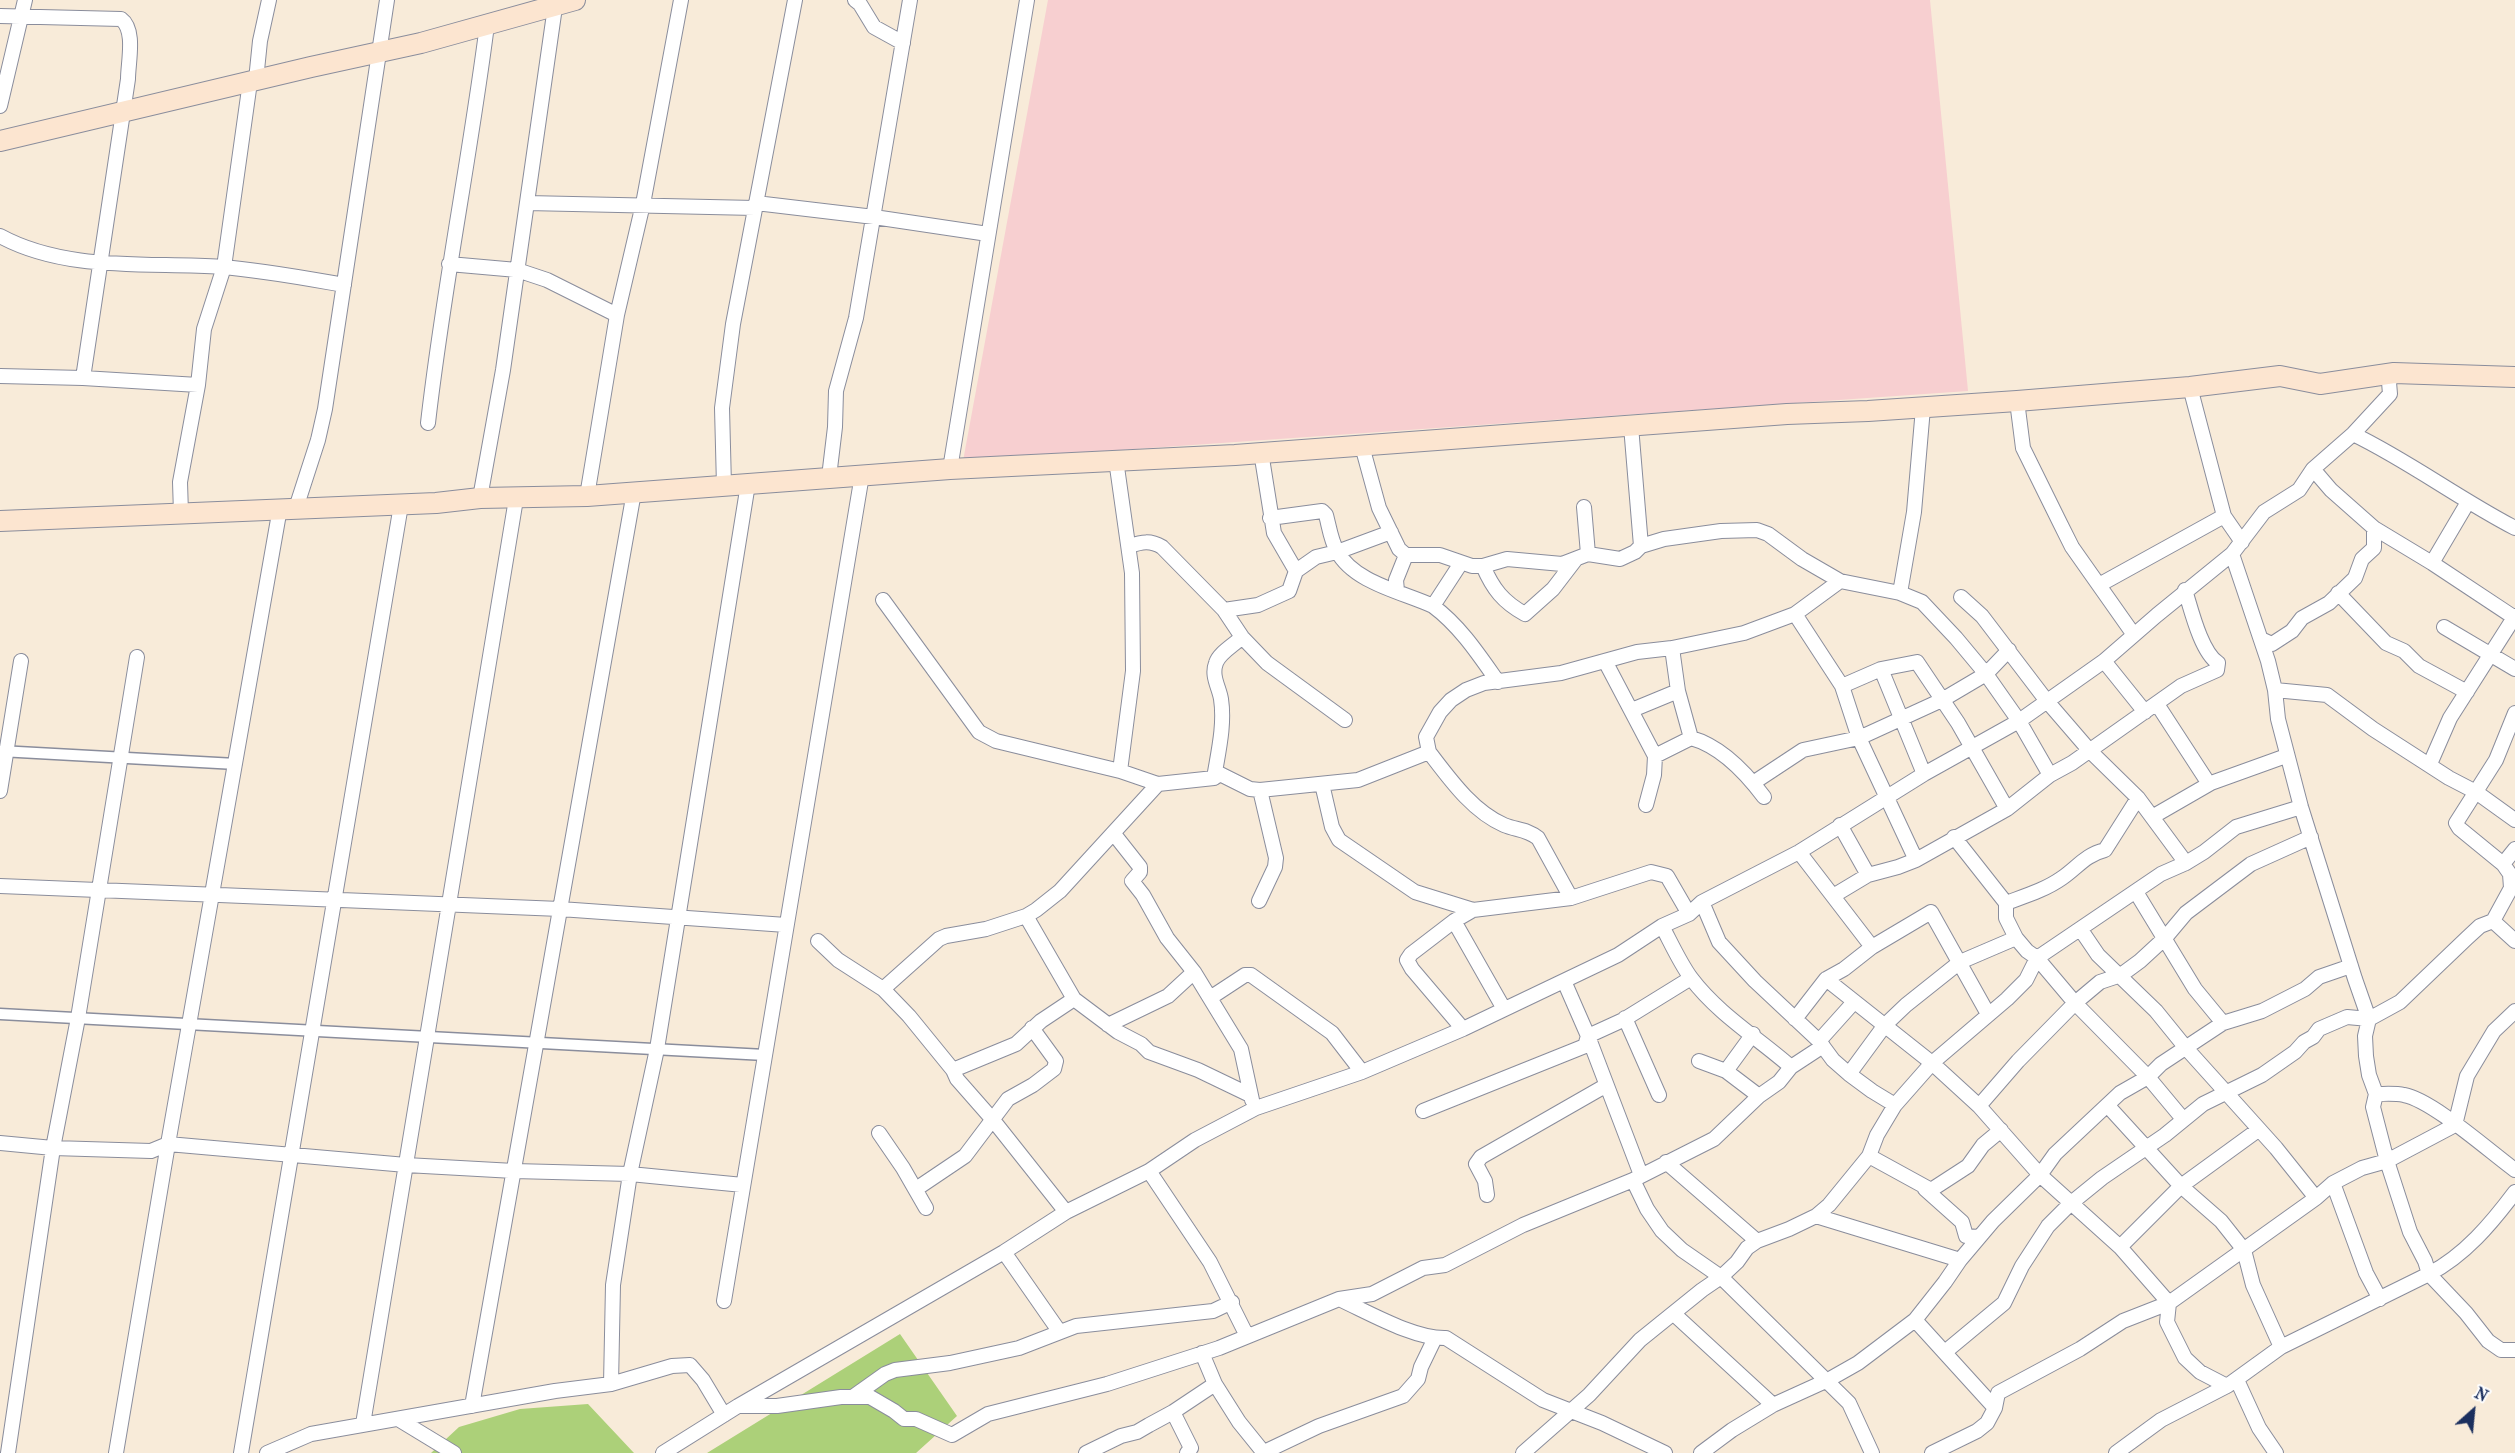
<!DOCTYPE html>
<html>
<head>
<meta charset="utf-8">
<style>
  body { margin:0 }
  #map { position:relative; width:2515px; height:1453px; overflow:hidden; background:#f8ebd9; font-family:"IM FELL French Canon",serif }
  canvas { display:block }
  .north { position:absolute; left:2443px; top:1381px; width:60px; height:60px; -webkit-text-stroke:4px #fff; paint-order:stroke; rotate:27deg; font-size:16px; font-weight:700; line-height:24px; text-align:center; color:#1b2f5e }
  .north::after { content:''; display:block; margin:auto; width:21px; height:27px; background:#1b2f5e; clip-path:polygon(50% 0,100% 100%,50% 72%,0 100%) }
</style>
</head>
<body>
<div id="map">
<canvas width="2515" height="1453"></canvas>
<div class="north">N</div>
</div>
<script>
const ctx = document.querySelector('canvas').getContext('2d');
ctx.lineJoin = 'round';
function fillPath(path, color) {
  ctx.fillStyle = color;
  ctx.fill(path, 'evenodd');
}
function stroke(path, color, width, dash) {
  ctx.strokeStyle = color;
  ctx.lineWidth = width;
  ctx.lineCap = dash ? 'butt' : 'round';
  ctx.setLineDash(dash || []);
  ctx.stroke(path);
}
const built = new Path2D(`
  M1048,0H1930L1968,391L963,461Z`);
const green = new Path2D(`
  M900,1334L957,1416L916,1453H707Z
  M588,1404L634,1453H431L459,1427L520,1409Z`);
const pedestrian = new Path2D(`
  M0,751L236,764
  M0,1014L765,1055`);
const minor = new Path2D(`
  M855,0L860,4L874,27L903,43
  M0,16L121,19C136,30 128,62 128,79L83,378
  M256,80L260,41L269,0
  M0,106L25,0
  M527,203L755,208
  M756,203L874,217L988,234
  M0,236C66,272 148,262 221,267C262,270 304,278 344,285
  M449,264L517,270L547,280L617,315
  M0,376L83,378L198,385
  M2190,387L2224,516L2242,542
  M2017,401L2023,448L2060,523L2072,547L2134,635
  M428,423C443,290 470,158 487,25
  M1631,426L1641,546
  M2353,434C2409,461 2459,499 2515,528
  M1362,446L1379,508L1399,549L1406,555H1440L1472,566H1483L1507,559L1562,564L1588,554L1620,559L1635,552L1641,546L1664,539L1721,531L1757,530L1768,534L1802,559L1840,581L1900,593L1922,602L1956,638L1986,674L2019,721L2050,775
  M1261,452L1274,533L1296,571
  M1116,460L1132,573L1133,671L1120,771
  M950,469L1027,0
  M2313,469L2331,490L2374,528L2432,563L2515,618
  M829,477L835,427L836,391L856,318L910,0
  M724,486L722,408L733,324L795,0
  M587,496L617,315L643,204L681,0
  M480,498L503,370L555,7
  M1584,507L1588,554
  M296,508L318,440L325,409L387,0
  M181,513L180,482L198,385L204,329L224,267L250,82
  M1270,518L1322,511L1326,515C1329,526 1331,541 1337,551C1354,583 1403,592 1433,606C1460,626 1479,655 1498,682
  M1129,546C1142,542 1150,540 1162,547L1224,610L1242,637L1267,663L1345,720
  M2232,554L2268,661L2275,690L2278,719L2301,807L2355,979L2369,1019L2365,1036L2366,1056L2369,1075L2376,1094L2373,1107L2387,1161L2410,1232L2425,1261L2429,1274C2465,1255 2491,1224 2515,1192
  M2432,563L2468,502
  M1483,566C1493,589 1503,602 1525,614L1553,589L1576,559
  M2099,585L2224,516
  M1397,591L1396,580L1406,555
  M1900,593L1914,512L1923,408
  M2338,593L2386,643L2404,651L2419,666L2467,692
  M1961,597L1982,616L2046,700L2090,751L2138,798L2186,863
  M883,600L979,732L996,741L1120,771L1158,784
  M1433,606L1461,563
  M1224,610L1258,605L1289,591L1296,571L1316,557L1337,552L1391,532
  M1795,614L1842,686L1859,738L1916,860
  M2444,627L2515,669
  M2261,639L2272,644L2292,631L2302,618L2329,603L2355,578L2362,559L2374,548V528
  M1672,648L1678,691L1691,738
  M1605,661L1655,756L1654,775L1646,805
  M2104,661L2145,712
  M1881,669L1924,774
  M1842,686L1881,669L1917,662L1958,723L2007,809
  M2275,690L2327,695L2373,729L2449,778L2476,792L2515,820
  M2157,704L2209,784
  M1632,710L1678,691
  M1429,752C1449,778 1472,811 1504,825C1516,830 1527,829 1538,838L1571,898
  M1655,756L1691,738C1720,746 1746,773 1764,797
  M2430,764L2450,718L2515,616
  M1214,778C1218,753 1225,725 1221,699C1219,687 1211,676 1216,663C1219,653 1234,645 1242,637
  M1753,783L1803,750L1859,738L1942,700L1986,674L2009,650
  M1322,784L1332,827L1339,840L1415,892L1473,910L1571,898L1651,872L1667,876L1689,914
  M0,791L21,661
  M2152,817L2211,783L2286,756
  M1840,825L1868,875
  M1114,834L1140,867V872L1132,881L1143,895L1167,938L1194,972L1241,1049L1252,1100
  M1954,837L2006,903V918L2016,938L2027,951L2037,958L2075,1003L2148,1077L2183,1119
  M1799,852L1872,947
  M2503,864L2459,828L2456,823L2496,760L2515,713
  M0,886L560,909L786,925
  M2136,892L2195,989L2223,1023
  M1833,896L1868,875L1898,867L1916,860L2007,809L2050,775L2072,763L2181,686L2217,670L2218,663C2201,652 2191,609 2185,590
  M1259,901L1275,867L1276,858L1260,790
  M1702,902L1719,942L1755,981L1819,1041L1833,1060L1849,1074L1872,1091L1895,1105
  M2006,903C2025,896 2045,890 2062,878C2078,867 2085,855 2105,850L2138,798
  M1026,916L1074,999
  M1454,921L1504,1009
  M2493,921L2515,941
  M1662,926C1671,943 1680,963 1691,978C1718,1014 1758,1038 1791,1067
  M2081,930L2098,955L2156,1011L2186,1048L2276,1148L2316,1198
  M818,941L838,960L883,989L909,1016L953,1070L957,1079L993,1120L1066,1212
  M1826,979L1844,969L1872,947L1931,912L1988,1014
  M1564,981L1588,1036L1641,1175
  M883,989L939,939L946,936L986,929L1026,916L1036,910L1060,891L1158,784L1214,778L1220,774L1250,789L1260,790L1358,780L1429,752L1426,737L1440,712L1451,700L1466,690L1484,683L1561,673L1637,652L1672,648L1744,633L1795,614L1840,581
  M1210,998L1245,975H1251L1332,1033L1362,1072
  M1625,1018L1659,1095
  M1795,1019L1826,979L1932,1063L1979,1106L2040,1175L2120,1247L2169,1303L2167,1322L2185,1358L2200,1372L2227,1386
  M1108,1025L1168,996L1194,972
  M1463,1029L1412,969L1407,960L1411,954L1454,921L1473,910
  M1819,1041L1854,1002
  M1699,1061L1726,1071L1759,1096
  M953,1070L1016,1044L1041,1021L1074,999L1118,1032L1141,1044L1149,1052L1198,1070L1250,1095
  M1726,1071L1753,1034
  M1849,1074L1885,1025L1906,1005L1960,962L2016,938
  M2376,1094C2385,1094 2395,1093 2404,1095C2432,1100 2489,1151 2515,1170
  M1979,1106L2018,1061L2075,1003L2100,982L2121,975L2140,961L2165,938L2186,913L2251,864L2311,837
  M2108,1106L2181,1186L2221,1221L2244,1250L2253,1285L2281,1347
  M1423,1111L1585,1046L1588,1036L1623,1020L1691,978
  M879,1133L903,1168L926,1208
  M0,1143L53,1148L151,1151L168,1144L406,1165L514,1171L630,1174L743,1185
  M1869,1156L1931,1190L1968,1166L1983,1145L2001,1130
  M1666,1162L1757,1241
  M1149,1171L1210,1262L1247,1336
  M1633,1180L1647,1209L1662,1231L1682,1250L1721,1277L1849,1403L1872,1453
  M2333,1183L2366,1273L2380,1299
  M916,1189L965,1156L1008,1099L1033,1085L1054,1069L1056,1061L1032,1028
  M1925,1189L1962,1222L1966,1236L1979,1237
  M1487,1195L1485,1181L1476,1164L1481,1157L1605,1086
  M1816,1216L1960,1260
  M2120,1247L2181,1186L2258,1130
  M1004,1252L1059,1331
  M1339,1299C1368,1312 1414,1339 1446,1338L1543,1400L1602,1423L1665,1453
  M724,1301L862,475
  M1674,1314L1773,1405
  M1915,1320L1995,1408L1998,1393L2080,1349L2123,1321L2169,1303L2316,1198L2333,1183L2362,1168L2387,1161L2455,1125L2467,1076L2494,1031L2515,1011
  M1945,1352L2004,1303L2022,1266L2048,1226L2070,1204L2102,1178L2165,1135L2203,1104L2262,1075L2295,1052L2304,1042L2313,1037L2319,1029L2347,1017L2369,1019L2400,1002L2467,938L2480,926L2493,921L2511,888L2510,874L2503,864L2515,849
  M1202,1353L1215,1384L1239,1422L1264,1453
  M2237,1380L2259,1428L2276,1453
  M611,1384L613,1285L630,1174L657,1049L748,484
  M854,1396L885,1374L895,1370L950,1363L1019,1348L1076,1326L1213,1311L1232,1302
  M472,1406L634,492
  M740,1406H777L841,1397H870L894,1411L904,1419H916L952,1435L988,1414L1107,1384L1219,1348L1339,1299L1372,1294L1423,1268L1445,1265L1523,1225L1633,1180L1714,1139L1759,1096L1779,1082L1791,1067L1823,1046
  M1173,1412L1191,1448L1187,1453
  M398,1419L454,1453
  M363,1424L516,499
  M8,1453L53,1148L78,1018L137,657
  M116,1453L168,1144L280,508
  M241,1453L401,505
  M267,1453L311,1434L555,1391L611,1384L672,1366L690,1365L703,1380L724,1415
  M663,1453L738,1406L1004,1252L1066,1212L1149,1171L1195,1140L1256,1108L1362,1072L1463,1029L1618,955L1662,926L1689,914L1702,902L1799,852L1924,774L2019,721L2104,661L2157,615L2232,554L2264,512L2299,490L2313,469L2353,434L2390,394L2389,382L2394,373
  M1086,1453L1121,1436L1137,1432L1149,1425L1173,1412L1215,1384
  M1262,1453L1319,1426L1403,1396L1418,1379L1421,1367L1435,1338
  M1523,1453L1589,1395L1640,1340L1702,1290L1721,1277L1737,1262L1747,1248L1757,1241L1789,1229L1816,1216L1829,1205L1869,1156L1877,1135L1895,1105L1932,1063L2007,999L2026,980L2037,958L2161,874L2186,863L2204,852L2236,827L2301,807
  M1701,1453L1732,1430L1773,1405L1828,1380L1858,1363L1915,1320L1945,1282L1960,1260L1993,1221L2040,1175L2055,1154L2120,1093L2148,1077L2161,1064L2223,1023L2262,1011L2305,989L2319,977L2351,966
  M1932,1453L1977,1431L1987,1423L1995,1408
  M2116,1453L2161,1420L2227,1386L2281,1347L2429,1274L2466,1313L2488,1341L2501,1350H2515`);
const secondary = new Path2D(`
  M0,141L311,67L421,43L575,0
  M0,521L436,503L480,498L587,496L950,469L1235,455L1787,414L1868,411L2017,401L2190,387L2280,376L2320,384L2394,373L2515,377`);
fillPath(built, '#f7cfd0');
fillPath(green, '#acd079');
stroke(pedestrian, '#8a8d9c', 13);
stroke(minor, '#8a8d9c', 16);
stroke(secondary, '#8a8d9c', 22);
stroke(pedestrian, '#fff', 10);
stroke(minor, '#fff', 14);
stroke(secondary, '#fce5d0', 20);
</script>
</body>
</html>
